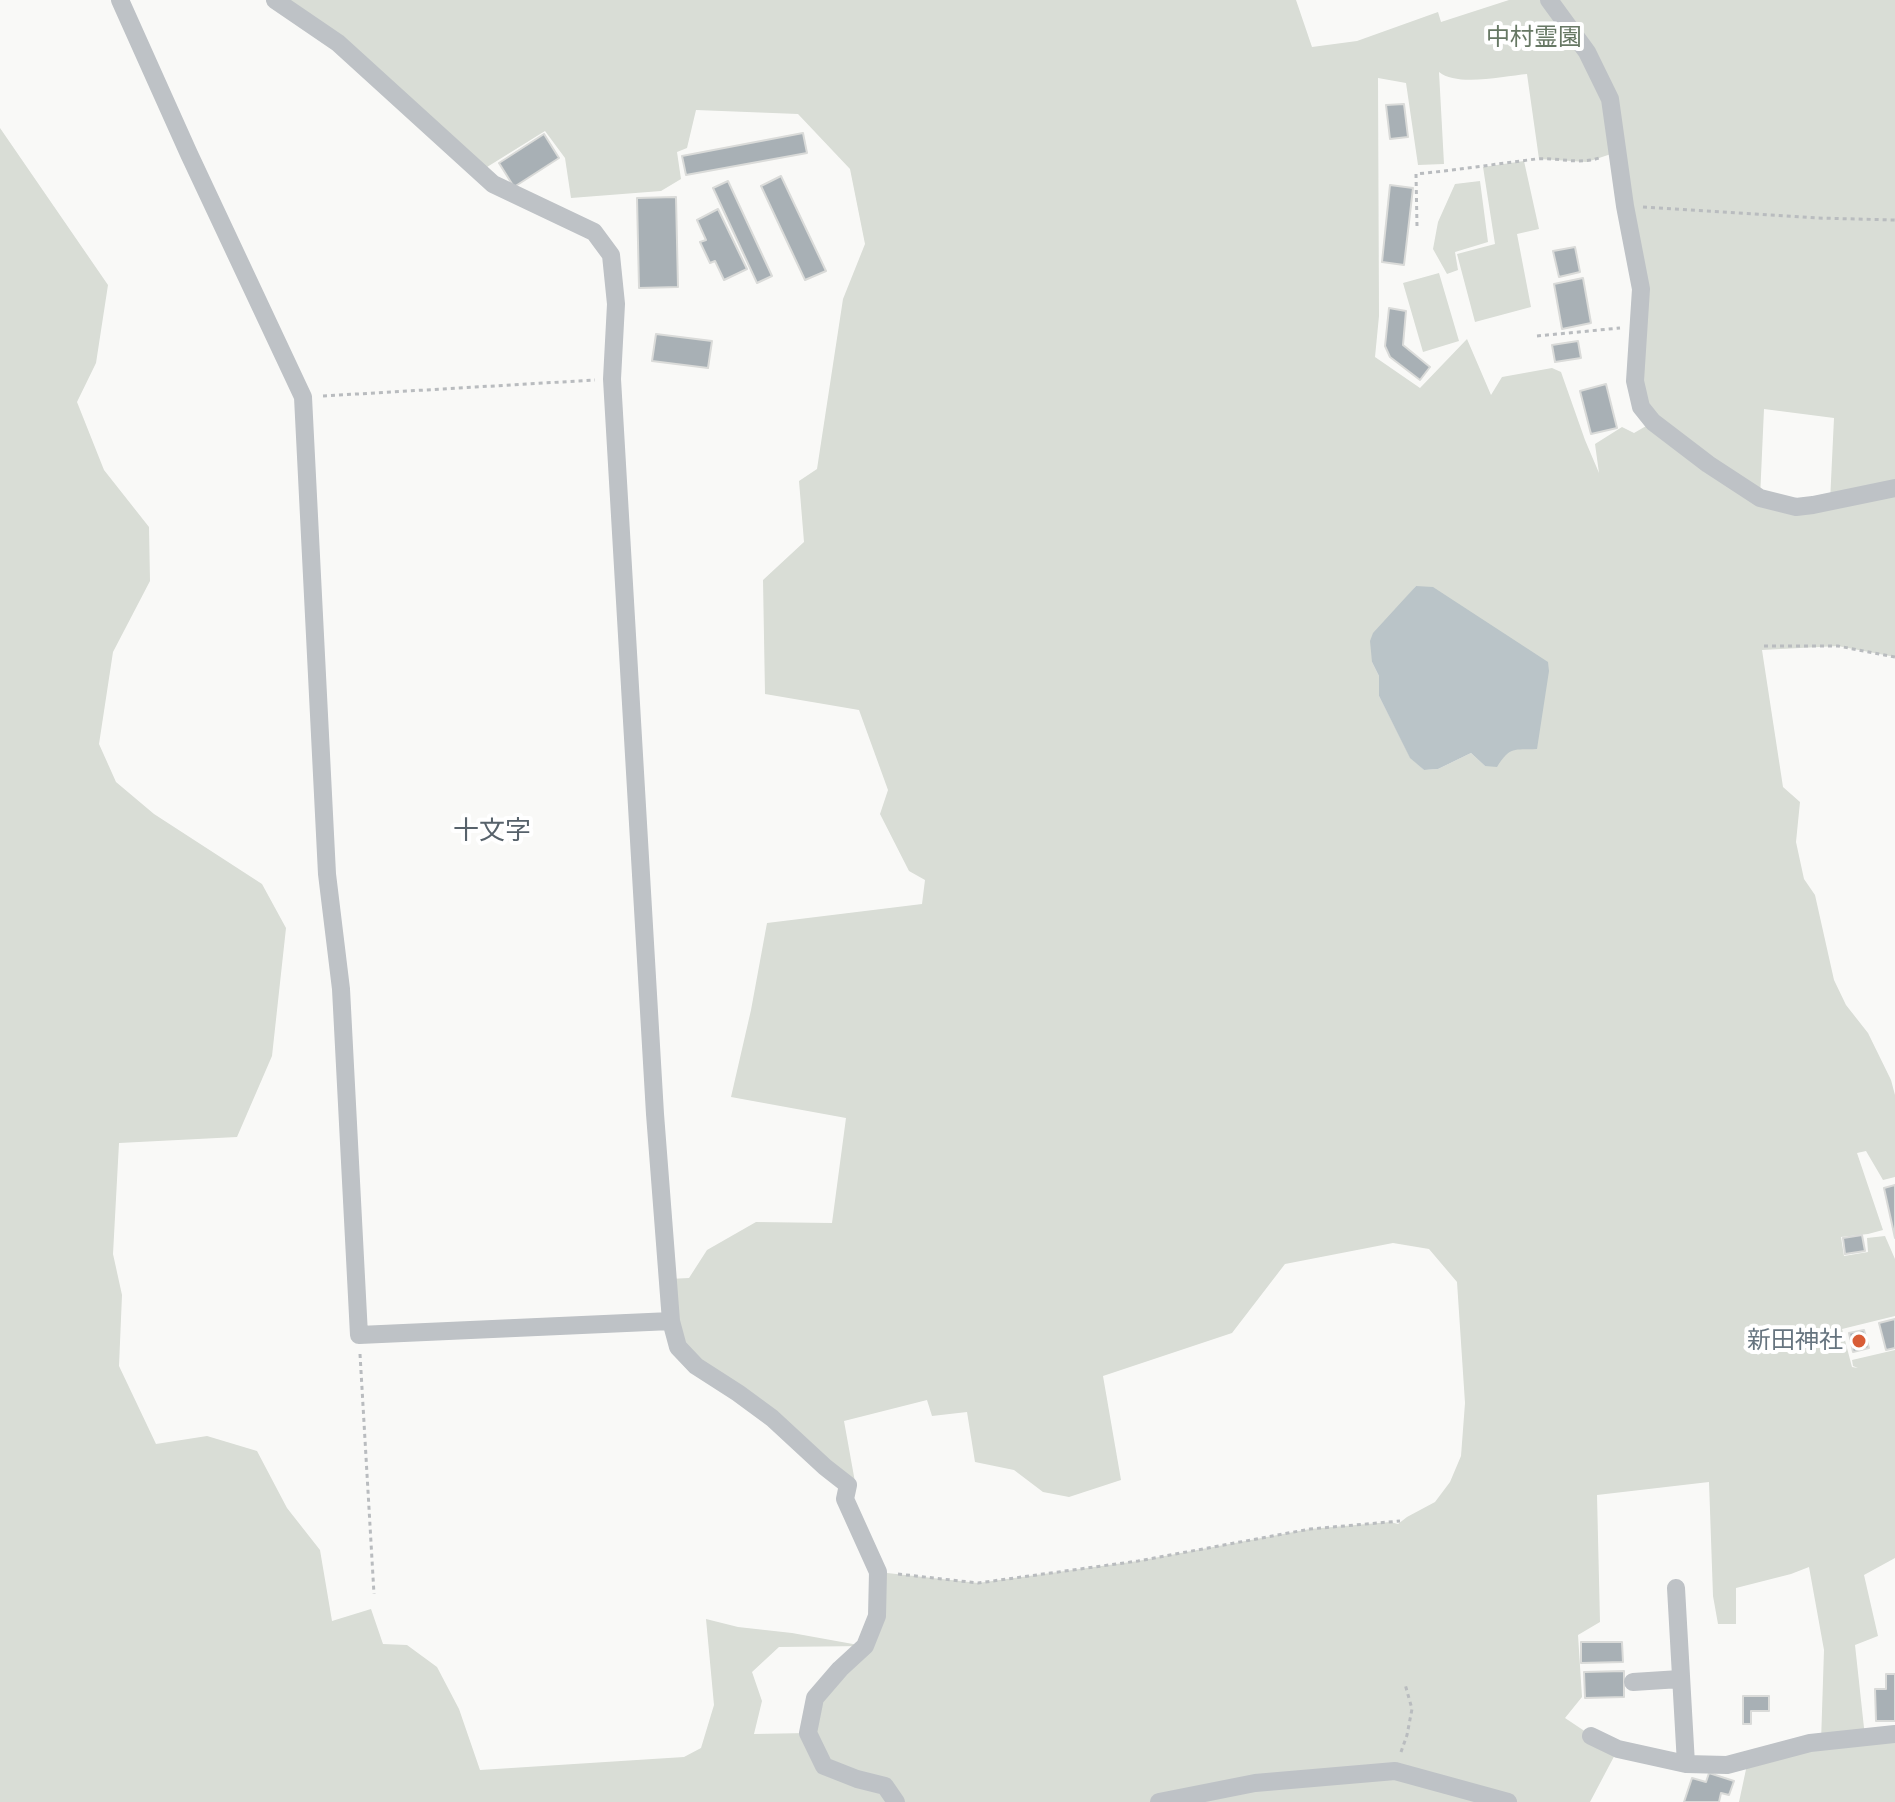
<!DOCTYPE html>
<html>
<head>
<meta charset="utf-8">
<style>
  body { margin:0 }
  canvas { display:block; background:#f9f9f7 }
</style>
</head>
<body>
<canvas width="1895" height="1802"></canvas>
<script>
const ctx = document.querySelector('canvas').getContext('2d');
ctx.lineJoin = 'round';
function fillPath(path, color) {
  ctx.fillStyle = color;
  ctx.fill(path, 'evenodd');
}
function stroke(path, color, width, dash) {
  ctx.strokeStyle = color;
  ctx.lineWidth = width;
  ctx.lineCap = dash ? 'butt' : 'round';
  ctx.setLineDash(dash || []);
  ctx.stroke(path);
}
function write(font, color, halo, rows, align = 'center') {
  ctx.font = font + ' Quicksand,"Noto Sans JP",sans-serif';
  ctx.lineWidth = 8;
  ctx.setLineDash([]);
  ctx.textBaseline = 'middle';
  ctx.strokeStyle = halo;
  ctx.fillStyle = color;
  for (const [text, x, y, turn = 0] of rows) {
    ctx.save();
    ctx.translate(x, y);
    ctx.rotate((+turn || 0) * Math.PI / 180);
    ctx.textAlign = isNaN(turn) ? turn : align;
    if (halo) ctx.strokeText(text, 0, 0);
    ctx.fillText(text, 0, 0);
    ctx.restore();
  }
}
const green = new Path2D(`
  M275,0H1296L1312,47L1357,41L1438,12L1441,22L1509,0H1895V657L1838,646L1762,650L1783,787L1800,802L1796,842L1804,879L1815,895L1834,980L1846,1005L1868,1033L1891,1080L1895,1095V1177L1883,1180L1866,1151L1857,1153L1883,1230L1868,1234L1841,1237L1844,1256L1868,1252L1867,1238L1885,1236L1895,1259V1316L1842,1329L1852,1367L1858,1368L1853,1366L1852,1360L1895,1350V1558L1864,1575L1878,1636L1855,1645L1865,1737L1895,1734V1802H1739L1748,1760L1821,1742L1824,1650L1809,1567L1791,1574L1736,1588V1624H1718L1713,1596L1709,1482L1597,1495L1600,1622L1578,1635L1582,1697L1565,1718L1595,1738L1618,1749L1590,1802H0V128L108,285L96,363L77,402L104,470L149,527L150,581L113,652L99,744L116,782L154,814L262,884L286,928L272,1056L237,1137L119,1143L113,1254L122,1295L119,1366L156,1444L207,1436L257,1451L287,1508L320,1550L332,1621L371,1609L383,1644L407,1645L437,1667L459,1709L480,1770L684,1757L701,1748L714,1705L706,1619L738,1627L792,1633L864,1646L878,1572L978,1583L1138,1561L1310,1529L1390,1522L1398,1524L1407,1517L1435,1502L1450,1482L1461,1456L1465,1403L1457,1282L1429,1249L1393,1243L1285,1264L1232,1333L1103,1376L1121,1480L1069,1497L1043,1492L1014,1470L975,1462L967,1412L932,1416L927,1400L844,1421L855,1482L678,1347L669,1279L689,1278L707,1250L756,1222L832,1223L846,1118L731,1097L751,1010L767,923L922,904L925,880L909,871L880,814L888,790L859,710L765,694L763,580L804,542L799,481L817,469L843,299L865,244L850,169L798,114L696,110L687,148L677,152L681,179L661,191L571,198L565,158L545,131L479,172ZM1439,72C1457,87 1505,76 1527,74L1539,159L1587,162L1617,152L1640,327L1641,407L1653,422L1634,433L1622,427L1595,444L1599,473L1585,440L1561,372L1552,368L1502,377L1491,395L1467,339L1420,388L1375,357L1379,316L1378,78L1406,83L1418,165L1444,164ZM1764,409L1834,418L1830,502L1760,498ZM1416,586L1511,750L1485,766L1471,753L1438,769L1424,770L1410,757L1379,696V676L1372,662L1406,598ZM864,1646L815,1698L808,1733L754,1734L762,1701L752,1672L779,1647Z
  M1524,161L1539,229L1517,234L1531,307L1475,322L1457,254L1495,244L1483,167Z
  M1480,181L1488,242L1455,252L1458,270L1447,274L1433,249L1438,222L1455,184Z
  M1439,273L1459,341L1423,352L1403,283Z`);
const water = new Path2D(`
  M1416,586L1433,587L1548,662L1549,671L1537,749C1514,750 1510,746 1497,767L1485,766L1471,753L1438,769L1424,770L1410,758L1379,696V676L1372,662L1370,641L1373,633Z`);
const building = new Path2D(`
  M1404,104L1408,137L1390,139L1386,105Z
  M803,133L807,153L686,175L682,156Z
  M544,134L559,158L514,187L499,163Z
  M781,176L826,271L805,280L761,186Z
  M728,181L772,276L757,283L713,188Z
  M1390,185L1413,188L1404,265L1382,262Z
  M676,197L678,287L639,288L637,198Z
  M718,209L747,269L724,280L715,261L710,263L700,242L706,240L697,220Z
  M1575,247L1580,272L1559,277L1553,251Z
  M1583,278L1591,323L1562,329L1554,284Z
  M1389,308L1406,311L1403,345L1430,367L1420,380L1390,357L1385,346Z
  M656,334L712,341L708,368L652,361Z
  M1578,341L1581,358L1555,362L1552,345Z
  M1606,384L1617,428L1591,434L1580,391Z
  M1895,1185V1238L1884,1188Z
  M1862,1235L1865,1251L1845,1254L1843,1238Z
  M1895,1319V1348L1886,1350L1879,1323Z
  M1864,1330L1869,1348L1853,1352L1849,1333Z
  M1581,1642H1622L1623,1662L1581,1663Z
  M1624,1671V1697L1585,1698L1584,1672Z
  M1886,1674H1895V1721H1876L1875,1689H1886Z
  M1743,1696H1769V1711H1751V1724H1743Z
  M1709,1773L1734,1781L1729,1795L1721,1793L1719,1802H1684L1692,1778L1706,1782Z`);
const path = new Path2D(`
  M1643,207L1817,218L1895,220
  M1417,226L1416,174C1457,170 1496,164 1536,159C1558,157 1577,165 1599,158
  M1537,336L1620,328
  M323,396L595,380
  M1764,646H1838L1895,657
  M360,1354L374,1594
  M898,1574L978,1583L1138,1561L1310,1529L1400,1521
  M1401,1752L1407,1735L1412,1709L1405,1684`);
const minor = new Path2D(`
  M120,0L189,154L303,397L327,874L341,989L359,1335L671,1321
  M275,0L338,43L493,184L594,232L611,255L616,304L612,379L655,1114L671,1321L678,1347L696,1366L738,1393L772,1418L825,1467L848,1485L845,1499L878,1572L877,1616L865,1646L840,1669L815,1698L808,1733L824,1766L857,1779L885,1786L896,1802
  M1549,0L1587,52L1610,99L1625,206L1641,289L1635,381L1641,407L1653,422L1708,464L1760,498L1796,507L1813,505L1895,488
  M1676,1588L1686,1764
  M1633,1682L1680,1679
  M1591,1736L1618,1749L1686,1764L1727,1765L1810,1743L1895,1734
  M1159,1802L1255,1783L1395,1771L1508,1802`);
const markers = [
  [1859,1341,8,"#d85d37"]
];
const parkNames = [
  ["中村霊園",1534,38]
];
const poiNames = [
  ["新田神社",1843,1341]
];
const neighbourhoodNames = [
  ["十文字",492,831]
];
fillPath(green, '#d9ddd6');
fillPath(water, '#bac4c8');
fillPath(building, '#a8b0b5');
stroke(building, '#dadbd9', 2);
stroke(path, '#b9bcbf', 3, [4, 4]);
stroke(minor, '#bec2c6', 18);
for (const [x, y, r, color] of markers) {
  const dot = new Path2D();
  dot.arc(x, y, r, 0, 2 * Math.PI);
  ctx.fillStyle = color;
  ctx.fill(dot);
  stroke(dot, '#fff', 3);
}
write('24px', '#677864', '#fff', parkNames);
write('24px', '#66747f', '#fff', poiNames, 'right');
write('26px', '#57626b', '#fff', neighbourhoodNames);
</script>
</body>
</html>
